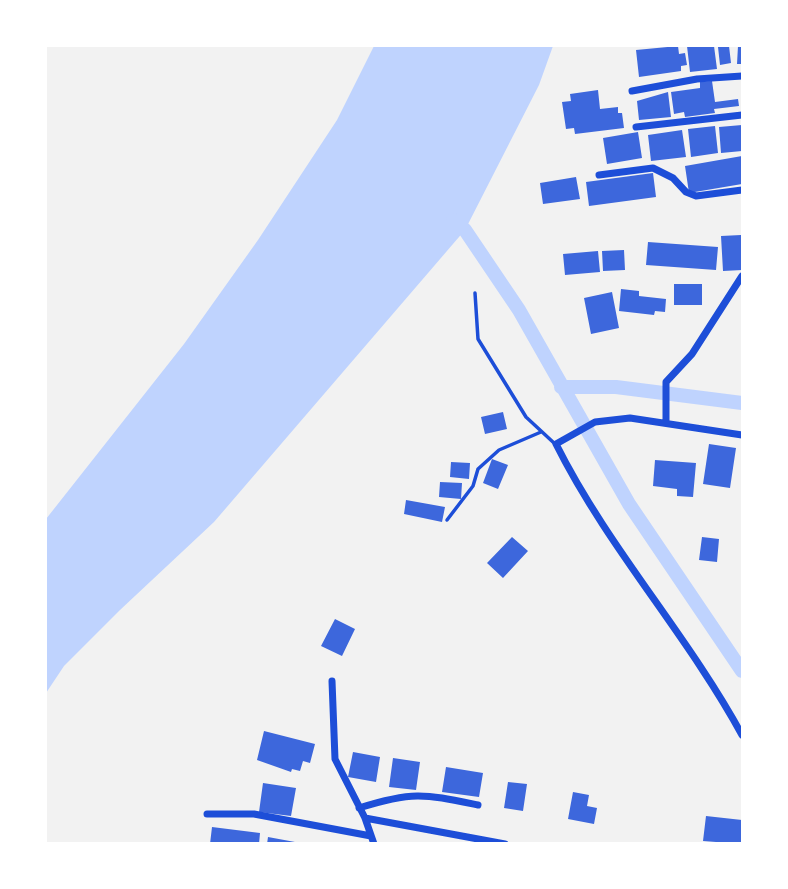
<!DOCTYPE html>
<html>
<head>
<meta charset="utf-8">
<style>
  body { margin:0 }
  #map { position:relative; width:788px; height:889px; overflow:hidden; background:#f2f2f2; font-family:"Nunito Sans",sans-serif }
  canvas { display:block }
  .frame { position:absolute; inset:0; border:47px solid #fff; pointer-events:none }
</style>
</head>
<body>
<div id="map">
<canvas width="788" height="889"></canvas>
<div class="frame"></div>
</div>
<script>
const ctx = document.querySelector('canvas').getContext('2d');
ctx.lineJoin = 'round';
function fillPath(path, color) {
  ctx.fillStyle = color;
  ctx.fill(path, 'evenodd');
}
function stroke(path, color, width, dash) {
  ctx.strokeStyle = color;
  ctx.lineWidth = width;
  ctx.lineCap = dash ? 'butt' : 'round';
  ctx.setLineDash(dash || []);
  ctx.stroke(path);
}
const water = new Path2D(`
  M374,46H553L539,85L465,230L214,522L120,610L64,666L46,693V519L184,344L258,240L337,120Z`);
const canal = new Path2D(`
  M453,220L465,230L519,310L629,504L742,671
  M561,387H616L742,403`);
const building = new Path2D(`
  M678,46L679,54L685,53L687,65L681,66V71L639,77L636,50Z
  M687,46H714L717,69L690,72Z
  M729,46L731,63L720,65L718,47Z
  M738,46H742V64H737Z
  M712,81L715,102L738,99L739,106L714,109L715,113L685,117L684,112L674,114L671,92L700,88V82Z
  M598,90L600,109L618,107V113H622L624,128L575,134L574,128L566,129L562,102L571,101L570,94Z
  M668,92L671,117L639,120L637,101Z
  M742,125V151L721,153L719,127Z
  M715,126L718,153L691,157L688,129Z
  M682,130L686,157L651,161L648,135Z
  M638,132L642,158L607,164L603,138Z
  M742,156V184L689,193L685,166Z
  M653,173L656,197L589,206L586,182Z
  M576,177L580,199L543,204L540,183Z
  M741,235L742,270L723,271L721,236Z
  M648,242L718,247L716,270L646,265Z
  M624,250L625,270L603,271L602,251Z
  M598,251L600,272L565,275L563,254Z
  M674,284H702V305H674Z
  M621,289L639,291V296L666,299L665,312L655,311L654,315L619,311Z
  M612,292L619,328L591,334L584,298Z
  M503,412L507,429L485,434L481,417Z
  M709,444L736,448L730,488L703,484Z
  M492,459L508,465L498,489L483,483Z
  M655,460L696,463L693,497L677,496V489L653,486Z
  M451,462L470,463L469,479L450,477Z
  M440,482L462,483L461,499L439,497Z
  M406,500L445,507L442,522L404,514Z
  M512,537L528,551L503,578L487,563Z
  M702,537L719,539L717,562L699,560Z
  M335,619L355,629L342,656L321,646Z
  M264,731L315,744L310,763L303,761L300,771L292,769L291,772L257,760Z
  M353,752L380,757L376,782L348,777Z
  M393,758L420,762L416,790L389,787Z
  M446,767L483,773L479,797L442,792Z
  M508,782L527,784L523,811L504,808Z
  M263,783L296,788L291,816L259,812Z
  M573,792L589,795L587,806L597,808L594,824L568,819Z
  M706,816L742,820V844L703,841Z
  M212,827L260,833L259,844H210Z
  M268,837L295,842V844H267Z`);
const service = new Path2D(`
  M475,293L478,339L526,417L554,443
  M447,520L473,486L478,469L499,450L541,432`);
const minor = new Path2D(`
  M632,91L697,79L742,76
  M636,127L742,115
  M599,175L653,168L673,178L686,192L696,196L742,190
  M666,423V382L692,354L742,276
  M742,435L630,418L595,422L556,444C608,548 687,634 742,735
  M332,681L335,759L365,818L374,844
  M359,808C413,791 424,794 478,805
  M207,814H254L371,836
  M365,818L505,844`);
fillPath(water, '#bfd3fe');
stroke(canal, '#bfd3fe', 14);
fillPath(building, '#3d67dc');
stroke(service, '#1d4ed8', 3.5);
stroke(minor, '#1d4ed8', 7);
</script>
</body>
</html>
